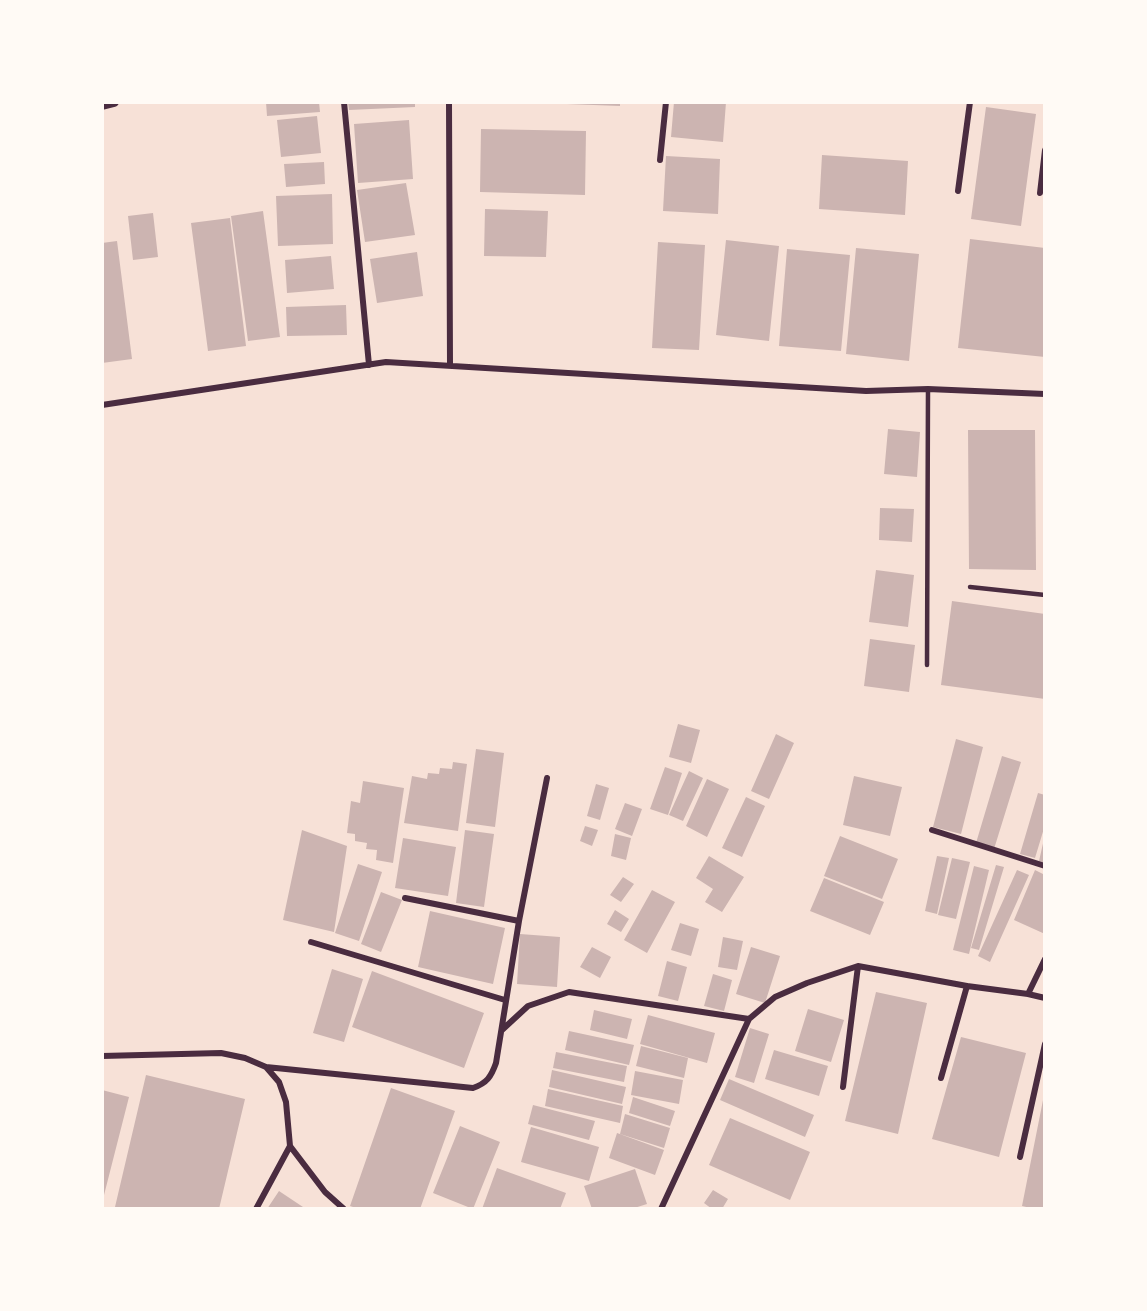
<!DOCTYPE html>
<html>
<head>
<meta charset="utf-8">
<style>
  body { margin:0 }
  #map { position:relative; width:1147px; height:1311px; overflow:hidden; background:#f7e1d7; font-family:"Exo 2",sans-serif }
  canvas { display:block }
  .frame { position:absolute; inset:0; border:104px solid #fffaf5; pointer-events:none }
</style>
</head>
<body>
<div id="map">
<canvas width="1147" height="1311"></canvas>
<div class="frame"></div>
</div>
<script>
const ctx = document.querySelector('canvas').getContext('2d');
ctx.lineJoin = 'round';
function fillPath(path, color) {
  ctx.fillStyle = color;
  ctx.fill(path, 'evenodd');
}
function stroke(path, color, width, dash) {
  ctx.strokeStyle = color;
  ctx.lineWidth = width;
  ctx.lineCap = dash ? 'butt' : 'round';
  ctx.setLineDash(dash || []);
  ctx.stroke(path);
}
const building = new Path2D(`
  M266,102H319L320,112L267,116Z
  M348,102H415V107L349,110Z
  M567,102H620V106L567,104Z
  M674,102H726L723,142L671,137Z
  M986,107L1036,114L1021,226L971,219Z
  M317,116L321,153L281,157L277,120Z
  M409,120L413,179L358,183L354,124Z
  M481,129L586,131L585,195L480,192Z
  M822,155L908,161L905,215L819,209Z
  M666,156L720,159L718,214L663,211Z
  M324,162L325,184L286,187L284,164Z
  M406,183L415,235L365,242L357,190Z
  M332,194L333,244L278,246L276,196Z
  M485,209L548,211L546,257L484,256Z
  M263,211L280,337L248,341L231,216Z
  M153,213L158,257L133,260L128,216Z
  M230,218L246,346L208,351L191,223Z
  M970,239L1045,248V357L958,348Z
  M726,240L779,246L769,341L716,335Z
  M117,241L132,359L102,363V243Z
  M658,242L705,245L699,350L652,348Z
  M856,248L919,254L909,361L846,354Z
  M787,249L850,255L841,351L779,346Z
  M417,252L423,296L377,303L370,259Z
  M331,256L334,289L287,293L285,260Z
  M346,305L347,335L287,336L286,307Z
  M888,429L920,432L917,477L884,474Z
  M968,430H1035L1036,570L969,569Z
  M880,508L914,509L912,542L879,540Z
  M876,570L914,575L908,627L869,622Z
  M952,601L1045,614V699L941,685Z
  M870,639L915,645L909,692L864,686Z
  M678,724L700,730L691,763L669,757Z
  M776,734L794,743L769,799L751,791Z
  M956,739L983,747L961,834L933,827Z
  M476,749L504,753L495,827L466,823Z
  M1002,756L1021,762L994,849L976,843Z
  M453,762L467,764L458,831L404,823L412,776L427,779L428,773L439,774L440,768L452,769Z
  M665,767L682,773L668,815L650,809Z
  M689,771L703,778L683,821L669,815Z
  M854,776L902,787L890,836L843,825Z
  M707,779L729,789L707,837L686,826Z
  M363,781L404,788L393,863L376,860L377,850L366,849L367,843L355,841V834L347,833L351,801L360,803Z
  M596,784L609,788L600,820L587,816Z
  M1038,793L1045,795V825L1035,858L1020,854Z
  M746,797L765,806L742,857L722,848Z
  M625,803L642,809L632,836L615,829Z
  M585,826L598,830L592,846L580,841Z
  M302,830L347,846L334,932L283,920Z
  M465,830L494,834L484,907L456,903Z
  M615,834L631,838L626,860L611,856Z
  M840,836L898,859L882,899L824,876Z
  M403,838L456,847L448,896L395,888Z
  M1044,839L1045,840V863L1039,861Z
  M709,856L744,877L722,912L705,902L713,889L696,878Z
  M937,856L949,858L937,914L925,911Z
  M952,858L970,862L956,919L938,915Z
  M358,864L382,872L359,941L335,933Z
  M996,865L1004,867L979,950L971,948Z
  M974,866L989,870L969,954L953,950Z
  M1017,870L1029,875L990,962L978,956Z
  M1035,870L1045,875V934L1014,920Z
  M623,877L634,884L621,902L610,895Z
  M824,878L884,902L870,935L810,911Z
  M652,890L675,902L647,953L624,940Z
  M381,892L402,900L381,952L361,944Z
  M615,910L629,919L621,932L607,924Z
  M430,911L505,928L493,984L418,967Z
  M680,923L699,929L691,956L671,950Z
  M520,934L560,937L557,987L517,984Z
  M723,937L743,941L737,970L718,967Z
  M592,947L611,957L600,978L580,967Z
  M751,947L780,956L765,1003L736,994Z
  M667,961L687,967L678,1001L658,996Z
  M332,969L363,979L344,1042L313,1033Z
  M372,971L484,1013L464,1068L352,1027Z
  M713,974L732,980L724,1011L704,1006Z
  M876,992L927,1003L898,1134L845,1121Z
  M808,1009L844,1020L831,1062L795,1051Z
  M594,1010L632,1019L627,1039L590,1030Z
  M648,1015L715,1033L707,1063L640,1044Z
  M750,1028L769,1034L754,1083L735,1077Z
  M569,1031L634,1045L629,1065L565,1050Z
  M961,1037L1026,1053L999,1157L932,1139Z
  M641,1046L688,1058L684,1078L636,1066Z
  M774,1050L828,1066L819,1096L765,1079Z
  M556,1052L627,1066L624,1082L553,1068Z
  M552,1070L626,1087L622,1104L549,1087Z
  M635,1071L683,1080L679,1104L631,1095Z
  M146,1075L245,1099L219,1209H121L115,1207Z
  M729,1079L814,1115L805,1137L720,1100Z
  M391,1088L455,1111L420,1209H359L350,1206Z
  M548,1089L623,1106L620,1123L545,1106Z
  M102,1090L129,1097L103,1199H102Z
  M1044,1095L1045,1209H1035L1022,1206Z
  M633,1097L675,1111L670,1126L629,1113Z
  M533,1105L595,1121L589,1140L528,1124Z
  M625,1114L670,1128L664,1148L620,1134Z
  M730,1118L810,1152L790,1200L709,1165Z
  M460,1126L500,1142L473,1209L433,1193Z
  M531,1127L599,1147L589,1181L521,1162Z
  M617,1133L664,1150L655,1175L609,1158Z
  M497,1168L566,1193L560,1209H482Z
  M635,1169L647,1204L631,1209H592L584,1186Z
  M713,1190L728,1199L722,1209H712L704,1203Z
  M279,1191L306,1209H267Z`);
const service = new Path2D(`
  M970,587L1045,595
  M927,665L928,389`);
const minor = new Path2D(`
  M344,102L369,365
  M449,102L450,366
  M660,160L666,102
  M958,191L970,102
  M1040,193L1045,150
  M102,405L386,362L866,391L928,389L1045,394
  M932,830L1045,866
  M405,898L519,921
  M311,942L505,1000
  M1028,994L1045,959
  M502,1030L528,1006L569,992L749,1019
  M102,1056L221,1053L245,1058L266,1067L279,1082L286,1102L290,1146L325,1192L344,1209
  M266,1067L473,1088C487,1083 491,1077 496,1063L519,921L547,778
  M941,1078L967,986
  M843,1087L858,966
  M1020,1157L1045,1044
  M256,1209L290,1146
  M661,1209L749,1019L775,997L807,983L858,966L967,986L1028,994L1045,998`);
const tertiary = new Path2D(`
  M102,105L114,102`);
fillPath(building, '#ccb4b1');
stroke(service, '#4a2c40', 4.5);
stroke(minor, '#4a2c40', 6);
stroke(tertiary, '#4a2c40', 10);
</script>
</body>
</html>
